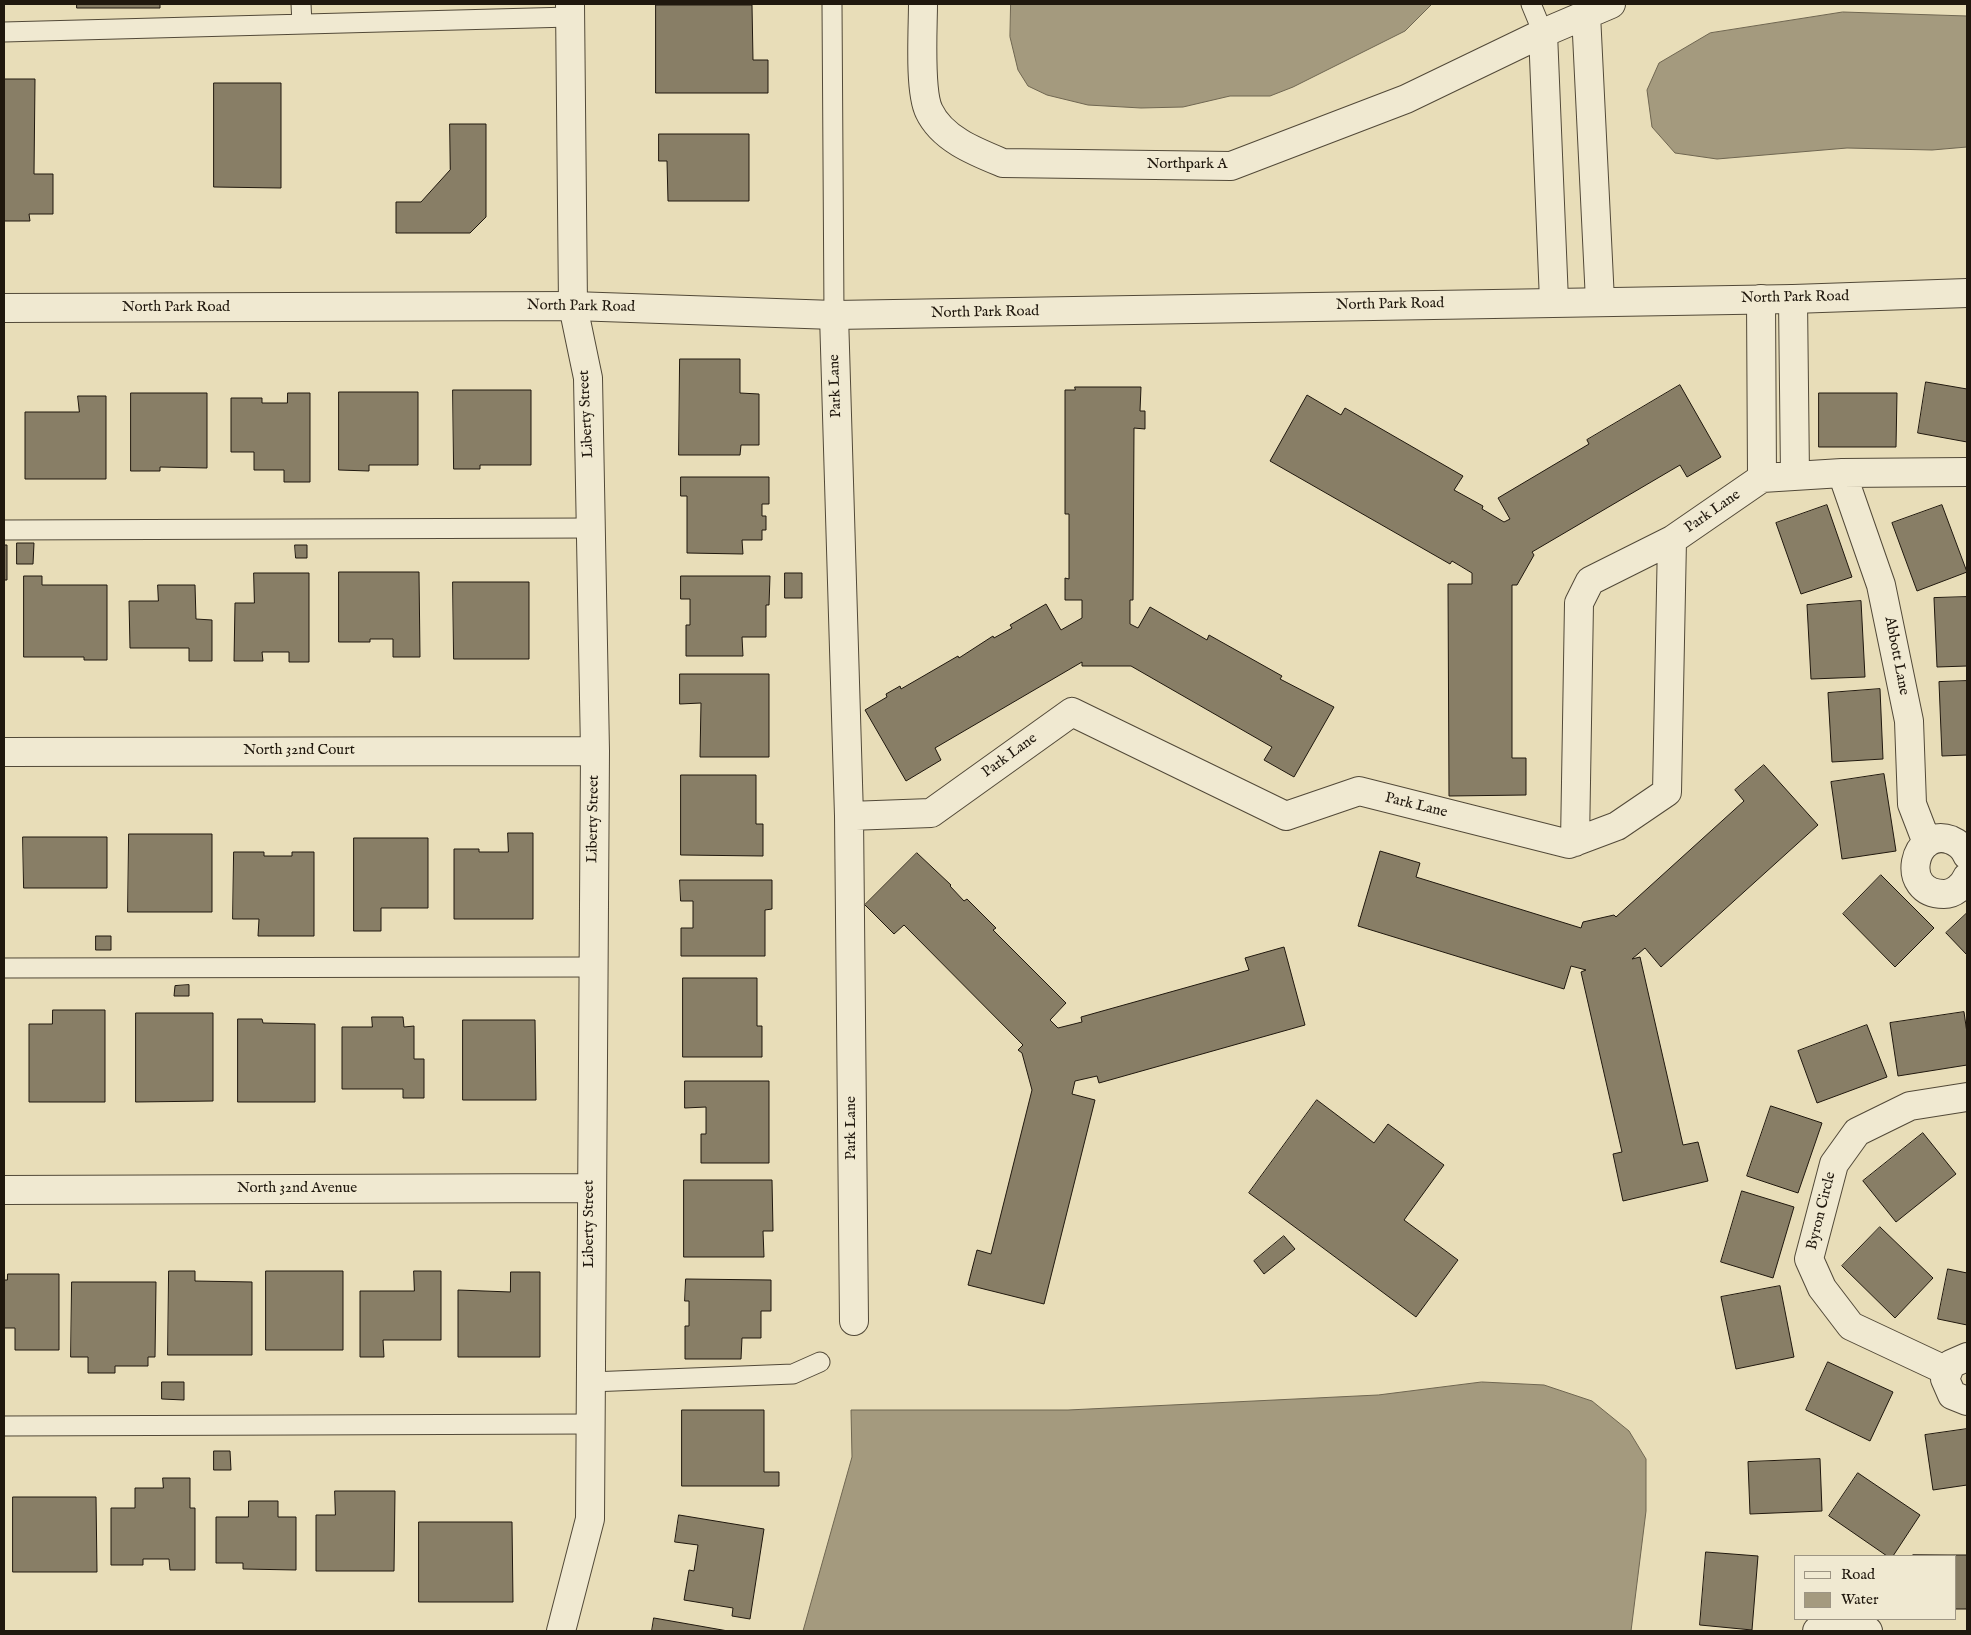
<!DOCTYPE html>
<html>
<head>
<meta charset="utf-8">
<style>
  body { margin:0 }
  #map { position:relative; width:1971px; height:1635px; overflow:hidden; background:#e8ddb8; font-family:"IM FELL English",serif }
  canvas { display:block }
  .frame { position:absolute; inset:0; border:5px solid #20180e; pointer-events:none }
  .legend { position:absolute; left:1794px; top:1555px; width:162px; height:65px; box-sizing:border-box; background:#f0e9d1; border:1px solid #9d9583; margin:0; padding:6px 9px; list-style:none; font-size:15px; color:#20180e }
  .legend li { display:flex; align-items:center; gap:10px; height:25px }
  .legend b { width:25px; border:1px solid #9d9583 }
</style>
</head>
<body>
<div id="map">
<canvas width="1971" height="1635"></canvas>
<div class="frame"></div>
<ul class="legend">
<li><b style="height:6px;background:#f0e9d1"></b>Road</li>
<li><b style="height:14px;background:#a49a7e"></b>Water</li>
</ul>
</div>
<script>
const ctx = document.querySelector('canvas').getContext('2d');
ctx.lineJoin = 'round';
function fillPath(path, color) {
  ctx.fillStyle = color;
  ctx.fill(path, 'evenodd');
}
function stroke(path, color, width, dash) {
  ctx.strokeStyle = color;
  ctx.lineWidth = width;
  ctx.lineCap = dash ? 'butt' : 'round';
  ctx.setLineDash(dash || []);
  ctx.stroke(path);
}
function write(font, color, halo, rows, align = 'center') {
  ctx.font = font + ' "IM FELL English",serif';
  ctx.lineWidth = 5;
  ctx.setLineDash([]);
  ctx.textBaseline = 'middle';
  ctx.strokeStyle = halo;
  ctx.fillStyle = color;
  for (const [text, x, y, turn = 0] of rows) {
    ctx.save();
    ctx.translate(x, y);
    ctx.rotate((+turn || 0) * Math.PI / 180);
    ctx.textAlign = isNaN(turn) ? turn : align;
    if (halo) ctx.strokeText(text, 0, 0);
    ctx.fillText(text, 0, 0);
    ctx.restore();
  }
}
const water = new Path2D(`
  M1011,4H1432L1405,31L1293,87L1270,96H1230L1183,107L1141,108L1088,105L1047,95L1028,86L1018,70L1010,37Z
  M1843,12L1967,16V147L1932,150L1847,148L1717,159L1675,153L1652,127L1647,90L1659,63L1710,33Z
  M1482,1382L1544,1385L1592,1401L1629,1431L1646,1459V1511L1631,1631H803L852,1457L851,1410H1068L1378,1395Z`);
const building = new Path2D(`
  M77,4H160V8H77Z
  M656,5H752L753,60H768V93H656Z
  M4,79H35L34,174H53V214H29L30,221H4Z
  M214,83H281V188L214,187Z
  M450,124H486V217L470,233H396V202H421L450,170Z
  M659,134H749V201H668L667,161H659Z
  M680,359H740V393L759,394V445H741L740,455H679Z
  M1926,382L1967,389V442L1918,433Z
  M1680,385L1721,457L1687,477L1680,465L1532,552L1534,555L1517,585H1512V758H1526V795L1449,796L1448,584H1472V573L1452,561L1450,564L1270,461L1307,395L1341,415L1345,408L1463,476L1454,490L1483,506L1482,509L1504,522L1510,519L1498,498L1589,444L1587,440Z
  M1075,387H1141L1140,411H1145V429L1134,428L1133,600H1130V624L1138,628L1150,607L1207,640L1209,635L1282,676L1280,679L1334,707L1294,777L1264,760L1272,747L1131,666H1082V662L935,748L941,760L906,781L865,710L887,697L886,694L900,686L901,689L958,656L959,658L993,636L994,638L1012,628L1010,625L1046,604L1061,630L1082,618V600H1065V578L1069,579V514H1065V390H1075Z
  M453,390H531V465H480V469H454Z
  M339,392H418V465H369V471L339,470Z
  M131,393H207V468L160,467V471H131Z
  M288,393H310V482H284V470H254V452H231V398H262V403H287Z
  M1819,393H1897L1896,447H1819Z
  M78,396H106V479H25V412H79Z
  M681,477H769V504H762V516H766V530H762V540H742L743,554L687,553V496H681Z
  M1827,505L1852,577L1801,594L1776,523Z
  M1942,505L1967,572L1917,591L1892,523Z
  M17,543H34L33,564H17Z
  M4,545H7V580H4Z
  M295,545H307V558H296Z
  M339,572H419L420,657H393V639H370V642H339Z
  M254,573H309V662H289V652H262L263,661H234L235,603H254Z
  M785,573H802V598H785Z
  M24,576H42V585H107V660H84V657H24Z
  M681,576H770L769,605H766V637H742L743,656H686V625H690V599H681Z
  M453,582H529V659H454Z
  M158,585H195L196,619L212,620V661H189V648H130L129,601H158Z
  M1967,597V666L1937,667L1934,598Z
  M1861,601L1865,677L1811,679L1807,605Z
  M680,674H769V757H700L701,703L680,704Z
  M1967,681V755L1942,756L1939,682Z
  M1880,689L1883,759L1832,762L1828,693Z
  M1764,765L1818,825L1661,967L1645,948L1632,959L1640,957L1683,1145L1698,1142L1708,1181L1623,1201L1613,1154L1622,1152L1581,972L1586,970L1571,966L1564,989L1358,926L1380,851L1420,863L1416,877L1581,928L1583,922L1614,915L1616,917L1744,801L1735,790Z
  M1884,774L1896,851L1842,859L1831,782Z
  M681,775H756V824H763V856L681,855Z
  M508,833H533V919H454V849H479V852H508Z
  M129,834H212V912H128Z
  M23,837H107V888H24Z
  M354,838H428V908H381V931H354Z
  M234,852H264V856H292V852H314V936H258L259,919H233Z
  M917,853L951,885L950,886L964,901L967,899L996,928L993,930L1066,1003L1050,1020L1058,1028L1082,1022L1081,1017L1249,970L1245,958L1284,947L1305,1025L1099,1083L1097,1076L1075,1081L1072,1094L1095,1100L1044,1304L968,1285L977,1250L991,1254L1032,1090L1022,1053L1018,1050L1023,1045L904,925L894,934L865,905Z
  M1881,875L1934,928L1895,967L1843,914Z
  M680,880H772V909L765,910V956H681V928H693V901H681Z
  M1967,913V955L1946,933Z
  M96,936H111V950H96Z
  M683,978H757V1026H762V1057H683Z
  M189,985V996H174L175,986Z
  M53,1010H105V1102H29V1024H52Z
  M1964,1012L1967,1033V1065L1898,1076L1890,1023Z
  M136,1013H213V1101L136,1102Z
  M372,1017H403L404,1027L414,1026V1059H424V1098H403V1089H342V1027H372Z
  M238,1019H262L263,1023L315,1024V1102H238Z
  M463,1020H535L536,1100H463Z
  M1867,1025L1887,1077L1817,1103L1798,1051Z
  M685,1081H769V1163H701V1134H706V1107L685,1108Z
  M1317,1100L1374,1143L1388,1124L1444,1165L1404,1220L1458,1260L1416,1317L1249,1193Z
  M1771,1106L1822,1123L1798,1193L1747,1176Z
  M1923,1133L1956,1174L1896,1222L1863,1181Z
  M684,1180H772L773,1231H763L764,1257H684Z
  M1742,1191L1794,1207L1773,1278L1721,1262Z
  M1880,1227L1933,1278L1895,1318L1842,1266Z
  M1284,1236L1295,1249L1264,1274L1254,1261Z
  M1948,1269L1967,1273V1325L1938,1319Z
  M169,1271H195V1281L252,1282V1355H168Z
  M266,1271H343V1350H266Z
  M414,1271H441V1340H383L384,1357H360V1291H414Z
  M511,1272H540V1357H458V1290L510,1292Z
  M8,1274H59V1350H15V1328H4V1280H7Z
  M686,1279L771,1280V1311H761V1338H742L741,1359H685V1326H689V1301H685Z
  M72,1282H156L155,1357H148V1366H115V1373H88V1357H71Z
  M1780,1286L1794,1357L1736,1369L1721,1297Z
  M1828,1362L1893,1392L1870,1441L1806,1410Z
  M162,1382H184V1400L162,1399Z
  M682,1410H764V1472H779V1486H682Z
  M1967,1429V1485L1933,1490L1925,1435Z
  M214,1451H230L231,1470H214Z
  M1820,1459L1822,1511L1750,1514L1748,1462Z
  M1858,1473L1920,1515L1893,1556H1887L1829,1516Z
  M163,1478H190V1508H195V1570H170L169,1559H143V1565H111V1508H135V1488H163Z
  M335,1491H395L394,1571H316V1515H335Z
  M13,1497H96L97,1572H13Z
  M249,1501H278V1517H296V1570L243,1569V1563H216V1517H248Z
  M679,1515L764,1529L750,1619L732,1616L733,1608L684,1600L689,1570L694,1571L698,1545L675,1542Z
  M419,1522H512L513,1602H419Z
  M1706,1552L1758,1556L1752,1630L1700,1625Z
  M1913,1555H1967V1609H1955V1556Z
  M654,1618L728,1631H652Z`);
const service = new Path2D(`
  M301,4L302,24
  M832,4L834,315
  M1531,4L1543,33
  M4,32L570,17
  M4,530L590,528
  M4,968L593,967
  M590,1382L793,1374L820,1362
  M4,1426L590,1424`);
const minor = new Path2D(`
  M923,4C923,28 919,91 929,111C942,139 976,152 1003,163L1231,166L1406,99L1543,33L1611,4
  M1586,14L1600,301
  M1543,33L1554,301
  M1761,299L1762,478
  M1793,299L1795,476
  M834,315L849,816L854,1321
  M1842,473L1881,585L1909,721L1912,804L1927,843
  M4,752L595,751
  M849,816L931,813L1072,712L1286,816L1359,791L1569,844L1617,826L1667,792L1672,540
  M1575,842L1579,603L1590,581L1672,540L1762,478L1842,473L1967,472
  M1967,855C1964,848 1958,843 1951,840C1913,826 1898,894 1944,894C1954,894 1963,886 1967,877
  M4,1190L590,1188
  M1967,1357L1951,1364L1945,1379L1952,1395L1967,1401
  M1947,1371L1851,1326L1822,1288L1809,1259L1834,1164L1857,1132L1910,1106L1967,1097
  M561,1631L590,1519L595,751L588,378L573,306L570,4
  M1817,1631L1844,1623L1868,1631`);
const tertiary = new Path2D(`
  M4,308L573,306L834,315L1793,299L1967,293`);
const streetNames = [
  ["Northpark A",1187,165],
  ["North Park Road",1795,298,-1],
  ["North Park Road",1390,305,-1],
  ["North Park Road",581,307,1],
  ["North Park Road",176,308],
  ["North Park Road",985,313,-1],
  ["Park Lane",836,386,-92],
  ["Liberty Street",587,414,-93],
  ["Park Lane",1713,512,-35],
  ["Abbott Lane",1896,656,79],
  ["North 32nd Court",299,751],
  ["Park Lane",1010,756,-36],
  ["Park Lane",1416,806,14],
  ["Liberty Street",594,819,-89],
  ["Park Lane",852,1128,-90],
  ["North 32nd Avenue",297,1189],
  ["Byron Circle",1822,1211,-76],
  ["Liberty Street",590,1224,-90]
];
fillPath(water, '#a49a7e');
stroke(water, '#6f6651', 1);
fillPath(building, '#887e66');
stroke(building, '#20180e', 1);
stroke(service, '#524938', 21);
stroke(minor, '#524938', 30);
stroke(tertiary, '#524938', 30);
stroke(service, '#f0e9d1', 19);
stroke(minor, '#f0e9d1', 28);
stroke(tertiary, '#f0e9d1', 28);
write('15px', '#20180e', '#f0e9d1', streetNames);
</script>
</body>
</html>
